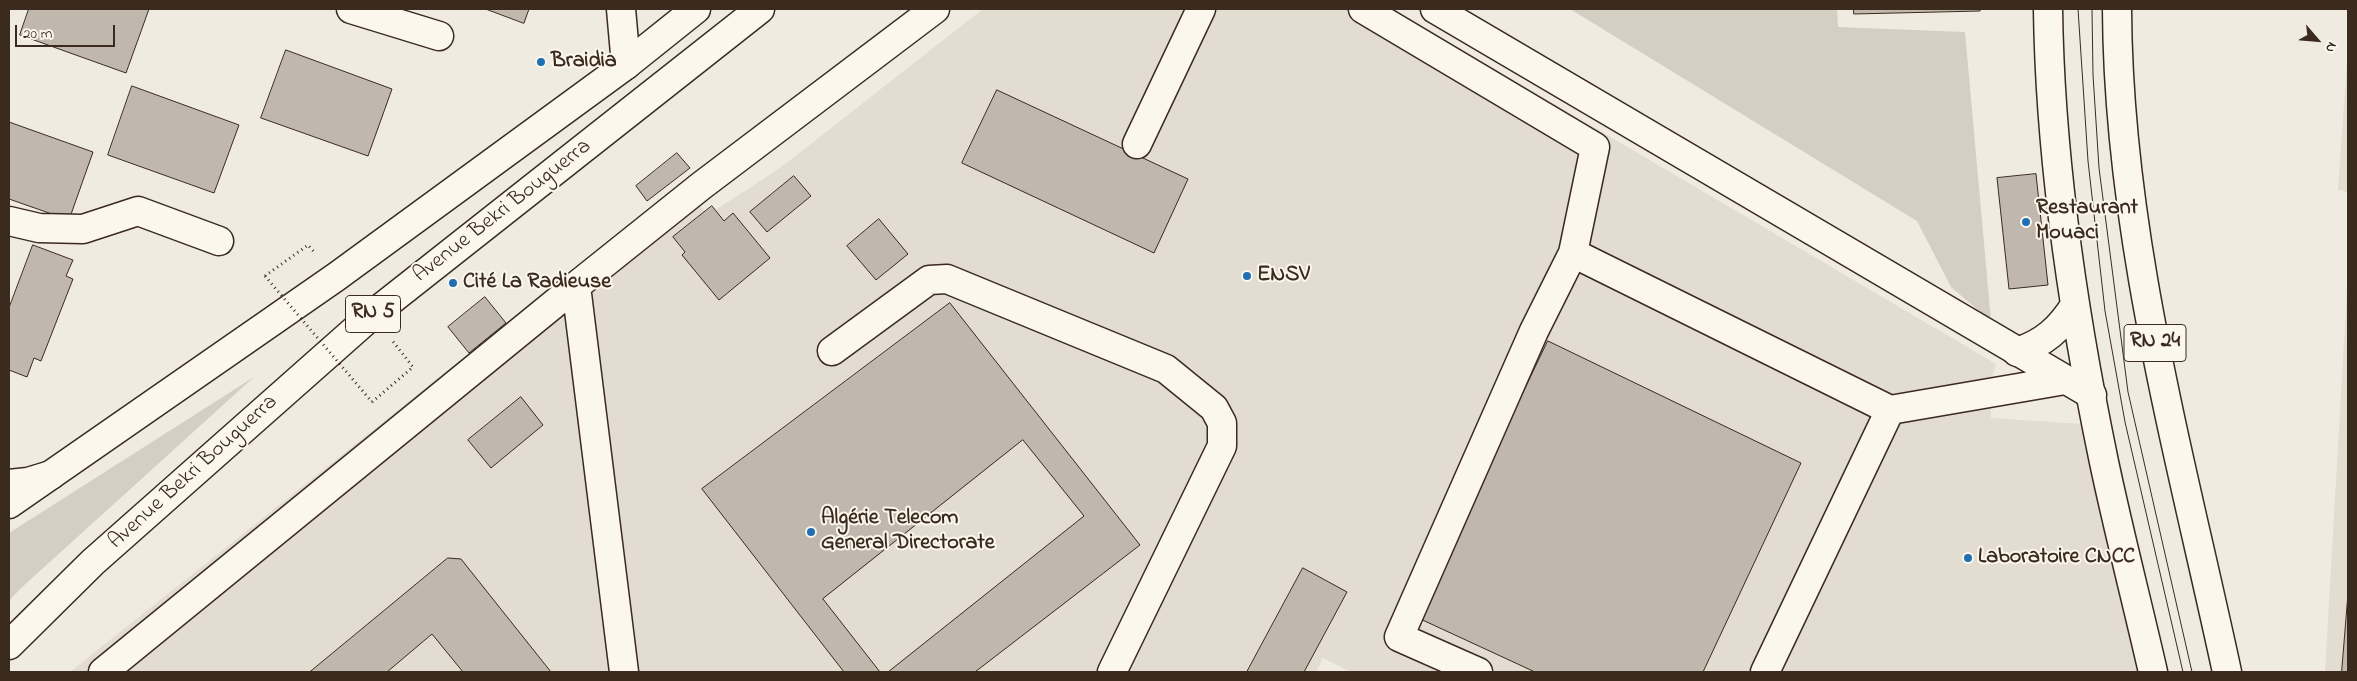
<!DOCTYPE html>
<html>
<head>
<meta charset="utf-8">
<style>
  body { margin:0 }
  #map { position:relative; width:2357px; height:681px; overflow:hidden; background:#f0ebe0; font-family:"Indie Flower",sans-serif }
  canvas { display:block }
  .frame { position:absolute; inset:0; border:10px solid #3b2a1e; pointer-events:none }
  .north { position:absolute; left:2292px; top:15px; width:50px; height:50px; -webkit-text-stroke:4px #fbf7ec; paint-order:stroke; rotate:117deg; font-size:14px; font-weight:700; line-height:20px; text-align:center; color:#3b2a1e }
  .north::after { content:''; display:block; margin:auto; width:18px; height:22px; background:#3b2a1e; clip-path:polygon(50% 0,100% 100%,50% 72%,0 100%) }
  .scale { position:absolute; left:15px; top:25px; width:100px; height:22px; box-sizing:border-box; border:2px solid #3b2a1e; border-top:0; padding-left:6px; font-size:15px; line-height:18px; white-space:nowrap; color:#3b2a1e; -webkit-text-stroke:4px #fbf7ec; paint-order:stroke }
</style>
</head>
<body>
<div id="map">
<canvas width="2357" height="681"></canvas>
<div class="frame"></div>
<div class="north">N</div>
<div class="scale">20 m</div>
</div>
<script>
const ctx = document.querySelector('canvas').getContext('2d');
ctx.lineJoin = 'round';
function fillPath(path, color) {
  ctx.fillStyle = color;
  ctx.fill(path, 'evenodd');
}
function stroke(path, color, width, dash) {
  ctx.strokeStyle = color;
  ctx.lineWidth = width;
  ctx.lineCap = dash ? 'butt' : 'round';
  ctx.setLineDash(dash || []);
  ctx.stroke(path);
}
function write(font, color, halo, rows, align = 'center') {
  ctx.font = font + ' "Indie Flower",sans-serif';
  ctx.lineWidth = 4;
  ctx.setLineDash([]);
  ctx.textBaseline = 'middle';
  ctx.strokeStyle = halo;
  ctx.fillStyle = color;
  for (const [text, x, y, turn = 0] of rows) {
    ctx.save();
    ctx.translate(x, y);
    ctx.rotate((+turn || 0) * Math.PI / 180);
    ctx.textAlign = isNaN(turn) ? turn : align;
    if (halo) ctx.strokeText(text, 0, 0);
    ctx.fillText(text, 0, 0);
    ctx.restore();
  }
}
const built = new Path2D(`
  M983,9H1393L1996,364L1990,384L1991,418L2081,424L2137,672H1351L1323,658L1316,672H70L681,184L708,215L780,168Z
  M2348,48V192L2338,190Z
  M2348,272V672H2325Z`);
const green = new Path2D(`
  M1570,9H1837L1838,27L1965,32L1991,321L1951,287L1917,221Z
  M254,377L20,589L9,601V533Z`);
const building = new Path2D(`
  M29,9H149L126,73L20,35Z
  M486,9H529L524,23Z
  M1854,9H1980V11L1854,14Z
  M286,50L392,89L368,156L261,118Z
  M132,86L239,125L214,193L108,155Z
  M997,90L1188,179L1154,253L962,163Z
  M9,122L93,152L69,220L9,199Z
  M677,153L690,168L647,201L636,186Z
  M2036,174L2048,285L2009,289L1997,178Z
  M794,176L811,196L767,232L750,212Z
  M712,206L724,221L733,213L770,258L719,300L682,255L685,252L673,237Z
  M879,219L908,254L876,280L847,246Z
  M33,245L73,260L66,276L73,279L41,361L34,358L27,377L9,370V308Z
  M485,297L506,323L469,353L448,327Z
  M950,303L1140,545L975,672H844L702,489Z
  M1548,341L1801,463L1703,672H1535L1416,617Z
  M521,397L543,425L491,468L468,440Z
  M1023,440L1084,516L888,672H880L823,599Z
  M448,558L461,559L551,672H463L432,634L387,672H310Z
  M1303,568L1347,592L1304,672H1247Z
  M2348,594V672H2342Z`);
const path = new Path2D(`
  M265,276L308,245L315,253
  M372,402L413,367L391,339`);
const minor = new Path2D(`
  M351,9L439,36
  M621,9L626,65
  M1363,9L1595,147L1573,253L1890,410L1765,672
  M1435,9L2092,395
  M1137,144L1201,9
  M9,221L39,228L83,229L138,211L219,241
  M832,351L929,280L947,279L1166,369L1214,408L1222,423V446L1112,672
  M1890,410L2065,380
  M103,672L576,286
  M624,672L576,286L701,186L935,9
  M1478,672L1399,637L1534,331L1573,253`);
const major = new Path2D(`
  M2048,9C2050,161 2073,313 2104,462C2119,533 2137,602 2153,672
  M2117,9C2118,234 2180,454 2227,672
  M2017,352C2044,343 2060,329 2075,305
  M9,484L28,482L51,475`);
const highway = new Path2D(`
  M9,504L336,277L626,65L696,9
  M9,645L93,562L372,315L760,9`);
const tram = new Path2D(`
  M2078,9L2088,161L2105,311L2125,422L2183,672
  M2092,9L2093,75L2099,168L2128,392L2192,672`);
const pathBridge = new Path2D(`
  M265,276L372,402`);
const markers = [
  [541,62,5,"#1f6fb2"],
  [2026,222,5,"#1f6fb2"],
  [1247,276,5,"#1f6fb2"],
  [453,283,5,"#1f6fb2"],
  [811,532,5,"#1f6fb2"],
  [1968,558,5,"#1f6fb2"]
];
const shields = [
  [373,314,55],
  [2155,343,62]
];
const shieldNames = [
  ["RN 5",373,314],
  ["RN 24",2155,343]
];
const poiNames = [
  ["Braidia",551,62],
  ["Restaurant",2036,209],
  ["Mouaci",2036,234],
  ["ENSV",1257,276],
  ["Cité La Radieuse",463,283],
  ["Algérie Telecom",821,519],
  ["General Directorate",821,544],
  ["Laboratoire CNCC",1978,558]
];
const streetNames = [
  ["Avenue Bekri Bouguerra",503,212,-38],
  ["Avenue Bekri Bouguerra",194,473,-42]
];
fillPath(built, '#e2dcd1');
fillPath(green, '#d5cec3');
fillPath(building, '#c0b8ad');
stroke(building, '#3b2a1e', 1);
stroke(minor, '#3b2a1e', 31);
stroke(major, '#3b2a1e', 31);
stroke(highway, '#3b2a1e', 31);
stroke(path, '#3b2a1e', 3, [1, 4]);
stroke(minor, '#fbf7ec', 28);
stroke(major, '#fbf7ec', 28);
stroke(highway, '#fbf7ec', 28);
stroke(tram, '#3b2a1e', 1);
stroke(pathBridge, '#3b2a1e', 3, [1, 4]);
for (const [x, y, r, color] of markers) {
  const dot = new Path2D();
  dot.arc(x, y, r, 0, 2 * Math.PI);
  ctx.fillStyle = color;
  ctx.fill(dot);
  stroke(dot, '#fbf7ec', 2);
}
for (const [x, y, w] of shields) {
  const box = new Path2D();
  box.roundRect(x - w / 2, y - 18.5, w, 37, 4);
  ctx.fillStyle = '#fbf7ec';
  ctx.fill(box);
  stroke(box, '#3b2a1e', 1);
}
write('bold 21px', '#3b2a1e', null, shieldNames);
write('bold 22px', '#3b2a1e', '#fbf7ec', poiNames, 'left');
write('22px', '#3b2a1e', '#fbf7ec', streetNames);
</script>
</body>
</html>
